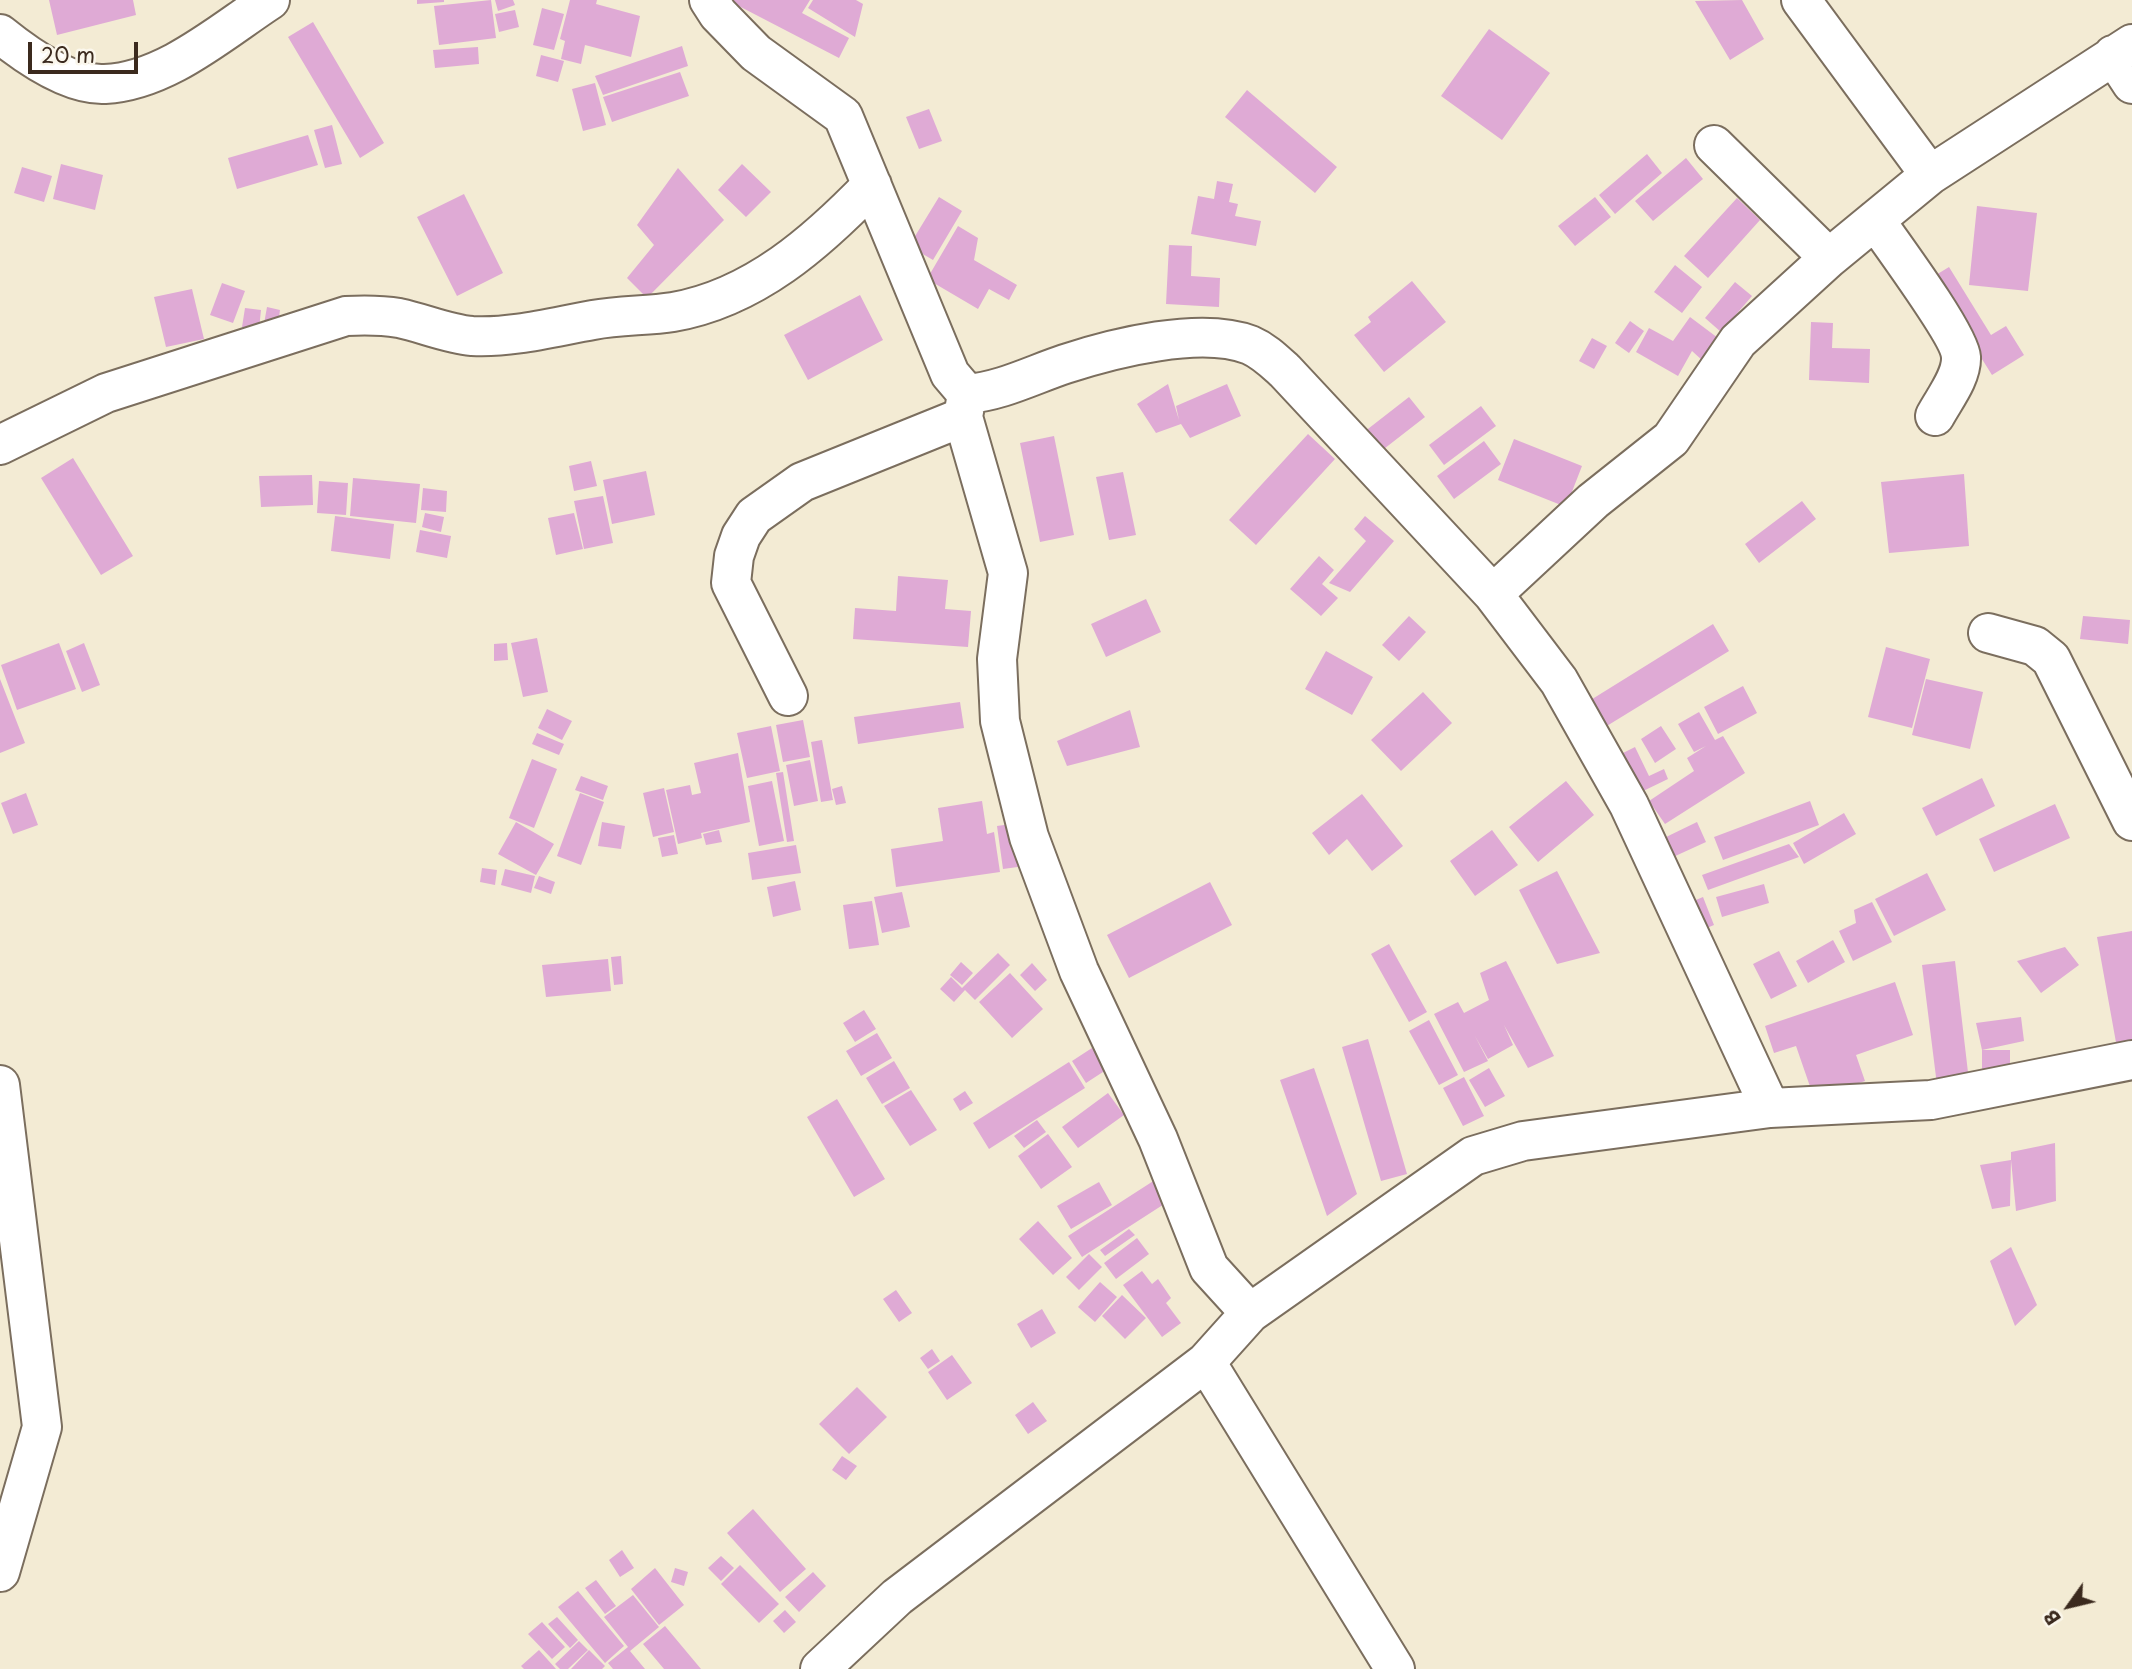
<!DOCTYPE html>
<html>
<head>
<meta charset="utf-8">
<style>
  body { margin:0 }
  #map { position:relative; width:2132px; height:1669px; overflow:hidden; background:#f3ebd4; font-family:"Playpen Sans",sans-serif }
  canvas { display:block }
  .north { position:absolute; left:2034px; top:1571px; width:70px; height:70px; -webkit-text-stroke:5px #fbf7ec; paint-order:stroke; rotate:236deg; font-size:19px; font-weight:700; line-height:28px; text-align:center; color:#3b2a1e }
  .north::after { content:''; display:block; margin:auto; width:24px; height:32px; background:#3b2a1e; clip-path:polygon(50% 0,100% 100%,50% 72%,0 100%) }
  .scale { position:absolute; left:28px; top:42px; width:110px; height:32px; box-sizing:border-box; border:4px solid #3b2a1e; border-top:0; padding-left:9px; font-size:21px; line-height:24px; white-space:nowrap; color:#3b2a1e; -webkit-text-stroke:5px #fbf7ec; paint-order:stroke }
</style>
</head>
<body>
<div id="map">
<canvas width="2132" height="1669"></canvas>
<div class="north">B</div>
<div class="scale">20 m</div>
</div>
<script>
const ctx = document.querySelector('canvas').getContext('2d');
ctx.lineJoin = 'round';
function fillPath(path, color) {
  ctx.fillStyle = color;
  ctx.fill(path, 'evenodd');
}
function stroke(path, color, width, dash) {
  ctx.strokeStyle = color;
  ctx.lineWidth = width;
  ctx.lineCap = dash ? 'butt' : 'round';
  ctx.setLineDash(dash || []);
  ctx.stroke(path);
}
const building = new Path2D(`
  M49,0H133L136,15L57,35Z
  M417,0H444V2L417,4Z
  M491,0L496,38L439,45L434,6Z
  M495,0H513L515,5L498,11Z
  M570,0H597L596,4L640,16L631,57L585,45L581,64L561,59L565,41L560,39Z
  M734,0H810L802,13L849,38L839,58L733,3Z
  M813,0H856L863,4L855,37L808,8Z
  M1742,0L1764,39L1730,60L1695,1Z
  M542,8L564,14L554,50L533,45Z
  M515,10L519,27L499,32L495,14Z
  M313,22L384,143L360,158L288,37Z
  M1489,29L1550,73L1502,140L1441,96Z
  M682,46L688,66L603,95L595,76Z
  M478,47L479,64L435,68L433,50Z
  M541,55L564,61L558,82L536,76Z
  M680,72L689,96L612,122L603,97Z
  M595,83L606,125L583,131L572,89Z
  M1247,90L1337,167L1315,193L1225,117Z
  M929,109L942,141L919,149L906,117Z
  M332,125L342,164L325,168L314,130Z
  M308,135L318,165L237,189L228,158Z
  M1647,154L1662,173L1615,214L1599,195Z
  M1686,158L1703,179L1653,221L1635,201Z
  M61,164L103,175L95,210L53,199Z
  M742,164L771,192L746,217L718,190Z
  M22,167L52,176L44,202L14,193Z
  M678,168L724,220L647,298L627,278L654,245L637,225Z
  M1217,181L1233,184L1229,202L1238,204L1235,216L1261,221L1256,246L1191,234L1198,196L1214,199Z
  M464,194L503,273L457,296L417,217Z
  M939,197L962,211L933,260L909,246Z
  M1595,197L1611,217L1575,246L1558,226Z
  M1737,198L1760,220L1708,278L1684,256Z
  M1977,206L2037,213L2028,291L1969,285Z
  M958,226L978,238L974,260L1017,285L1009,300L989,289L978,309L927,279Z
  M1169,245L1192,246L1191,276L1220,278L1219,307L1166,304Z
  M1675,265L1702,287L1682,313L1654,292Z
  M1949,267L1991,335L2006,326L2024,355L1992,375L1931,278Z
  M1412,281L1446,322L1384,372L1354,335L1371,322L1368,317Z
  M1735,282L1752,296L1721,332L1705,318Z
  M222,283L245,291L233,323L210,315Z
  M192,289L204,339L166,347L154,297Z
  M860,295L883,340L808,380L784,335Z
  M267,307L280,310L276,338L262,335Z
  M245,308L261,310L259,329L242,327Z
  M1690,317L1722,341L1714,371L1692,351L1678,376L1636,352L1649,328L1673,341Z
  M1630,321L1644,331L1629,353L1615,343Z
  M1811,322L1833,323L1832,348L1870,349L1869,383L1809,380Z
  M1592,338L1607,346L1594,369L1579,361Z
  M1168,384L1179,420L1176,406L1227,384L1241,416L1190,438L1181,424L1156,433L1137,404Z
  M1409,397L1425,417L1380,452L1364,432Z
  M1481,406L1496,426L1444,465L1429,445Z
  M1308,434L1335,459L1256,545L1229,520Z
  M1054,436L1074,535L1040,542L1020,443Z
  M1514,439L1582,466L1566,507L1498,480Z
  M1484,441L1501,464L1454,499L1437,476Z
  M73,458L133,556L101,575L41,478Z
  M591,461L597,486L574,491L569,466Z
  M646,471L655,515L612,524L603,480Z
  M1123,472L1136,535L1109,540L1096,477Z
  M1964,474L1969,546L1889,553L1881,482Z
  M312,475L313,505L261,507L259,476Z
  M353,478L420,484L416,523L350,516Z
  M319,481L348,483L346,515L317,513Z
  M423,488L447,491L446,512L421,510Z
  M603,496L613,543L584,549L574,501Z
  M1802,501L1816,519L1759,563L1745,544Z
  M425,513L444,517L441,532L422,527Z
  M574,513L583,549L556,555L548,518Z
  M335,516L394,524L390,559L331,551Z
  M1365,516L1394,541L1350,592L1329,583L1366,541L1354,529Z
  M420,530L451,536L447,558L416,552Z
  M1319,556L1334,570L1322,584L1338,598L1321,616L1290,589Z
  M898,576L948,580L945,609L971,611L968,647L853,639L855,608L896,611Z
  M1146,599L1161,632L1106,657L1091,624Z
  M1409,616L1426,632L1399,661L1382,645Z
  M2083,616L2130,620L2128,644L2080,639Z
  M1713,624L1729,651L1597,732L1581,706Z
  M537,638L548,692L523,697L511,643Z
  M59,643L76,689L17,710L1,665Z
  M84,643L100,685L82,692L66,651Z
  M507,643L508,660L494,661V644Z
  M1886,647L1930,659L1912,728L1868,717Z
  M1326,651L1373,677L1352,715L1305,689Z
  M0,679L25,743L0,753Z
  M1926,679L1983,692L1970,749L1912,735Z
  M1743,686L1757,713L1718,734L1704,707Z
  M1423,692L1452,723L1401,771L1371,740Z
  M960,702L964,728L858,744L854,717Z
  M547,709L572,721L562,740L538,728Z
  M1130,710L1140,747L1067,766L1057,741Z
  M1699,712L1715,740L1723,736L1745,773L1665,824L1649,801L1694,771L1687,758L1706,746L1694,752L1678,724Z
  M803,720L810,757L783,762L776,725Z
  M771,726L780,771L747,778L737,733Z
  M1661,726L1676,749L1655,763L1641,739Z
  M537,733L564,744L559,755L532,744Z
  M822,740L833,800L821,802L811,742Z
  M1635,747L1649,776L1664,769L1668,779L1639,793L1662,839L1697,822L1706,842L1660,863L1617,756Z
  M738,753L750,822L701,833L702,838L678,844L666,790L690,785L692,795L701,793L694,763Z
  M532,759L557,769L534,828L509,818Z
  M810,760L818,801L794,806L786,765Z
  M783,772L794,841L787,842L776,773Z
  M581,776L608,786L603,800L575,790Z
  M1982,778L1995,806L1936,836L1922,808Z
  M772,781L784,841L759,846L748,786Z
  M1566,781L1594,815L1538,862L1509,827Z
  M842,786L846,803L836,805L832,789Z
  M664,788L674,832L653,837L643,793Z
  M26,793L38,825L13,834L1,803Z
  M580,793L604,802L581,865L557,856Z
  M1362,794L1403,846L1372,871L1347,839L1329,855L1312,833Z
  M982,801L987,834L994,832L1000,872L896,887L891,849L943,841L938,808Z
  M1810,801L1819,825L1723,860L1714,837Z
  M2055,804L2070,838L1994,872L1979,839Z
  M1844,813L1856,834L1804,864L1793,843Z
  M516,822L554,844L536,875L498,854Z
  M602,822L625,826L621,849L598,846Z
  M1018,823L1025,866L1003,869L997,826Z
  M719,830L722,842L706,845L703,834Z
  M1492,830L1518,865L1475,896L1450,861Z
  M674,835L678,854L662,857L658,838Z
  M1789,844L1799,857L1708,890L1702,875Z
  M796,845L801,873L752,880L748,853Z
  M482,868L497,870L495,885L480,882Z
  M505,869L535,876L531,893L501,885Z
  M1557,871L1600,953L1557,964L1519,890Z
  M1927,873L1946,910L1894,936L1875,899Z
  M539,876L555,882L551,894L534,888Z
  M795,881L801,910L773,917L767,887Z
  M1210,882L1232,925L1129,978L1107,935Z
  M1764,884L1769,903L1722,917L1716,897Z
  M902,892L910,927L882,933L874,897Z
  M1703,897L1714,925L1695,933L1684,905Z
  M872,901L879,945L849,949L843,905Z
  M1872,902L1892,942L1853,961L1839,931L1856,923L1854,910Z
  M2132,931V1045L2117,1048L2097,937Z
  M1833,940L1845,962L1808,983L1796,961Z
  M1389,944L1427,1012L1409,1022L1371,954Z
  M2065,947L2079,965L2041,993L2017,961Z
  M1779,951L1797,986L1771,999L1753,964Z
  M998,953L1010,965L975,1000L965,990L954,1002L940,989L951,977L962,988Z
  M621,956L623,984L614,985L611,957Z
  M608,959L611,991L546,997L542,965Z
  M1506,961L1554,1056L1528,1068L1504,1025L1513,1045L1488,1059L1475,1036L1488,1061L1464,1072L1434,1014L1458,1002L1464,1013L1489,1000L1480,973Z
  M1955,961L1969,1081L1937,1085L1922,965Z
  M961,962L973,973L962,985L950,975Z
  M1032,963L1047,980L1035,991L1020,975Z
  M1010,973L1043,1009L1012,1038L979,1002Z
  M1895,982L1913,1035L1856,1055L1865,1081L1814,1098L1796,1046L1774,1053L1765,1026Z
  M864,1010L876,1029L855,1042L843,1023Z
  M2021,1017L2024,1041L1982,1050H2010V1081H1982V1050L1976,1023Z
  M1429,1020L1458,1075L1439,1085L1409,1031Z
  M877,1033L892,1058L861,1076L846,1051Z
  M1368,1039L1407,1174L1381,1181L1342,1047Z
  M1092,1048L1106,1070L1086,1083L1072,1061Z
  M894,1061L910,1088L882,1104L866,1078Z
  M1069,1062L1085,1088L989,1149L973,1123Z
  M1314,1068L1357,1194L1327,1216L1280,1080Z
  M1489,1068L1505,1096L1485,1107L1469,1080Z
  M1464,1077L1484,1116L1463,1126L1443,1088Z
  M911,1090L937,1130L910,1146L884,1106Z
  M965,1091L973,1103L960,1111L953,1099Z
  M1108,1093L1124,1115L1078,1148L1062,1127Z
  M837,1099L885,1179L854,1197L807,1117Z
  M1037,1120L1046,1132L1024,1148L1014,1136Z
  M1048,1134L1072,1167L1041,1189L1018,1156Z
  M2055,1143L2056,1201L2016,1211L2011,1160L2010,1206L1992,1209L1980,1165L2011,1160V1152Z
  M1158,1178L1172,1199L1082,1257L1068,1236Z
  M1099,1182L1112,1205L1071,1229L1057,1206Z
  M1038,1221L1072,1258L1053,1275L1019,1239Z
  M1129,1229L1135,1235L1105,1256L1100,1250Z
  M1137,1238L1149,1254L1116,1279L1104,1263Z
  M2011,1247L2037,1305L2015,1326L1990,1261Z
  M1089,1254L1102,1267L1079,1290L1066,1277Z
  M1142,1271L1152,1284L1158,1279L1171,1298L1166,1303L1181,1323L1162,1337L1123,1285Z
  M1100,1282L1117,1297L1095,1322L1078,1307Z
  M896,1290L912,1313L899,1322L883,1299Z
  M1122,1295L1146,1318L1125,1339L1102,1316Z
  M1042,1309L1056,1333L1031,1348L1017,1324Z
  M932,1349L940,1361L928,1369L920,1358Z
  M952,1355L972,1383L947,1400L928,1372Z
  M857,1387L887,1417L849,1454L819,1424Z
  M1033,1402L1047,1421L1028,1434L1015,1415Z
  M842,1456L857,1466L846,1480L832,1470Z
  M753,1509L806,1569L780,1592L727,1533Z
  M622,1550L634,1568L620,1577L609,1560Z
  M721,1556L734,1568L721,1581L708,1568Z
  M740,1565L779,1604L759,1623L721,1584Z
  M655,1568L684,1605L659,1625L631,1589Z
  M675,1568L688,1572L684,1586L671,1582Z
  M813,1572L826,1586L799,1612L785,1597Z
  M596,1580L616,1606L605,1614L585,1588Z
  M578,1591L624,1646L605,1663L558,1607Z
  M633,1595L659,1627L630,1651L645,1669H613L608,1663L628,1647L604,1617Z
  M785,1610L796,1622L784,1633L773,1621Z
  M557,1617L578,1640L570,1648L548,1624Z
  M542,1622L565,1647L552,1659L528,1634Z
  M665,1626L701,1669H664L643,1644Z
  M579,1641L588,1650L568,1669H560L555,1664Z
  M539,1650L556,1669H524L521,1666Z
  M589,1650L605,1666L602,1669H571Z`);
const minor = new Path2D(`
  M709,0L718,14L756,53L843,116L950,374L967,394L963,417L1008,573L997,659L1000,721L1029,837L1079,971L1158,1139L1209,1268L1250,1313
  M1801,0L1930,175
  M0,34C26,55 69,86 105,84C166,81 221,32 270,0
  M2113,55L2132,84
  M1714,145L1829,258
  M1875,220C1891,243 1960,336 1961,357C1962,377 1944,399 1935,416
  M967,394C1002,391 1032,375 1065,364C1114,348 1201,326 1250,345C1264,351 1274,361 1285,371L1493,594L1559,681L1629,805L1770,1108
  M0,445L106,393L346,316C364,315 381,315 399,318C423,323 448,334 472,336C513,338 553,327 593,320C620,315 647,316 673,312C754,298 817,242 872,185
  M1493,594L1593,501L1671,439L1738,341L1829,258L1930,175L2132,44
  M1988,633L2035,646L2051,659L2132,821
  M788,696L731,583L734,556L741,536L754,516L802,482L963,417
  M0,1085L42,1427L0,1572
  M1206,1362L1395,1669
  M820,1669L897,1597L1206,1362L1250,1313L1473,1156L1523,1141L1770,1108L1931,1100L2132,1060`);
fillPath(building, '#dfaad5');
stroke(minor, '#7b6e5e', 42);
stroke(minor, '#fff', 38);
</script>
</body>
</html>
